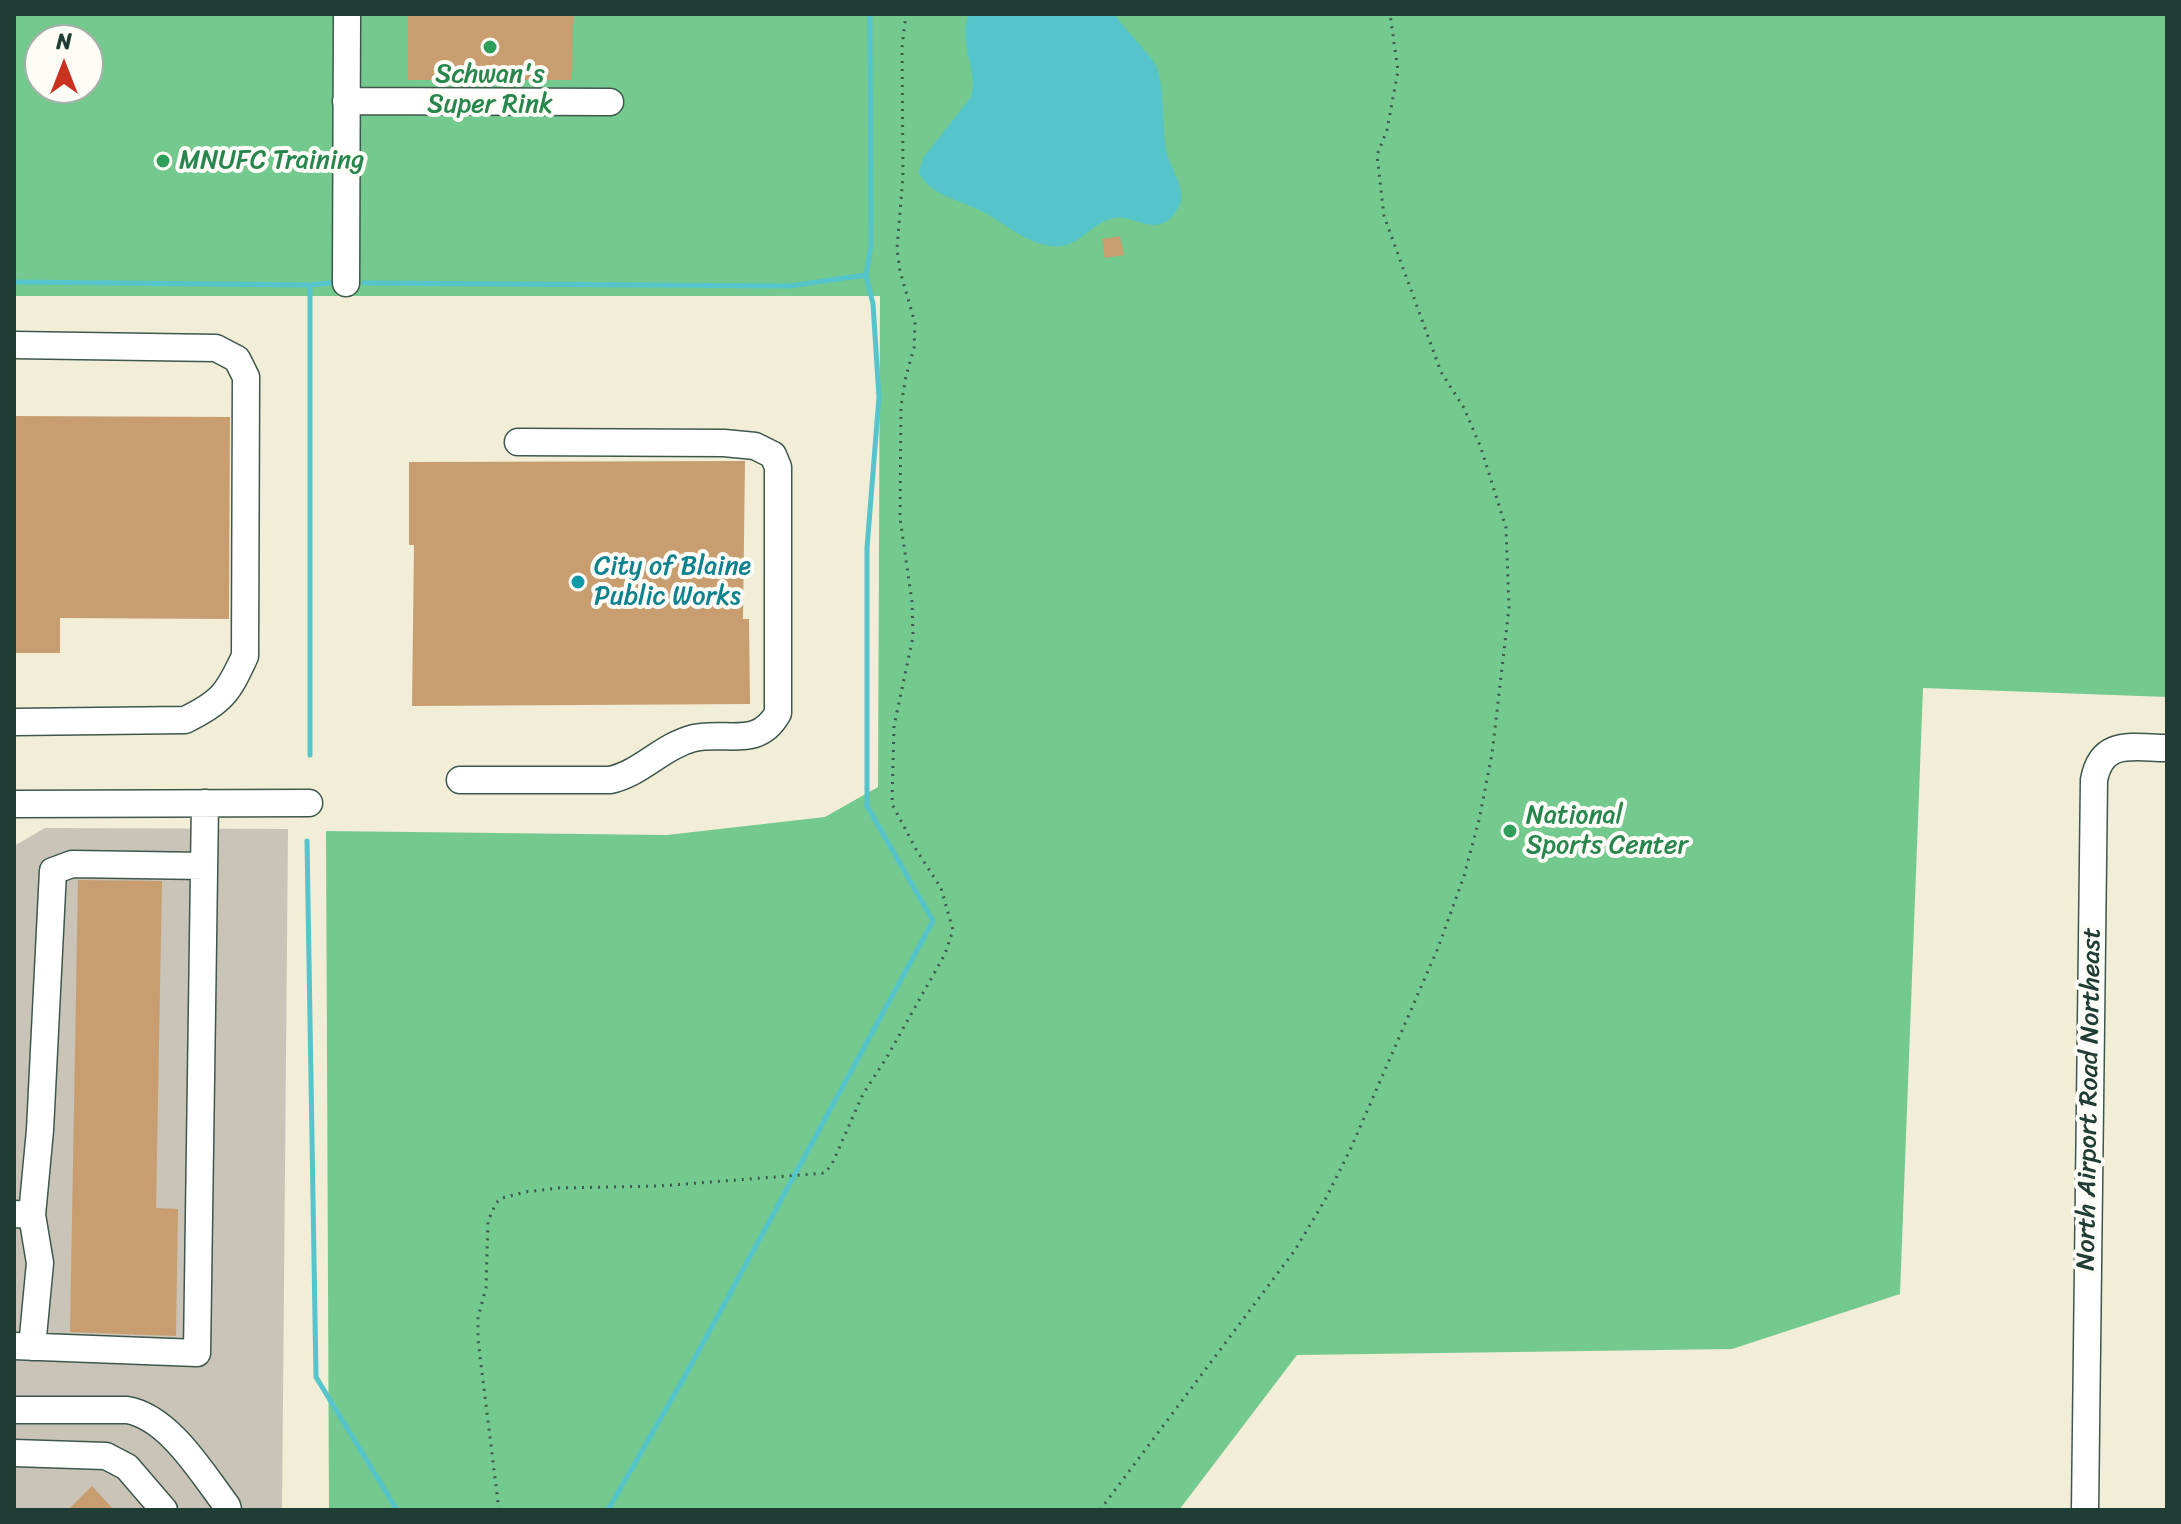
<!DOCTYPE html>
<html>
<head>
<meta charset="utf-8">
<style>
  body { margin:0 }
  #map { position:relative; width:2181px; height:1524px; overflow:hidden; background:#f1edd7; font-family:Sriracha,sans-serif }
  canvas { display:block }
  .frame { position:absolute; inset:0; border:16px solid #1f3d34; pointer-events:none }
  .north { position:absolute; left:24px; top:24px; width:80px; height:80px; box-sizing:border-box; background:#fdfcf7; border:2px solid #a4b0a9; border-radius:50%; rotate:0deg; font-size:22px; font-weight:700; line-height:32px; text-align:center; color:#1f3d34 }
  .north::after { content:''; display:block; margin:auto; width:28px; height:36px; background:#c8321e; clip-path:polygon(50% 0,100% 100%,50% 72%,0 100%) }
</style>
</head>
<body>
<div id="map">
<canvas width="2181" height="1524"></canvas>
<div class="frame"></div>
<div class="north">N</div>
</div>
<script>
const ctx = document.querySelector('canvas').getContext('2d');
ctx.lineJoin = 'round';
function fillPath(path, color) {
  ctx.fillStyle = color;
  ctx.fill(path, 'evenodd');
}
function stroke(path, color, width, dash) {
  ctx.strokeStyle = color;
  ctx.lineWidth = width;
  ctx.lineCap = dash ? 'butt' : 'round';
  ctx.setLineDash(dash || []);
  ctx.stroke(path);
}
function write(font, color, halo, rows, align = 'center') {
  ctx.font = font + ' Sriracha,sans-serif';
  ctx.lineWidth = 8;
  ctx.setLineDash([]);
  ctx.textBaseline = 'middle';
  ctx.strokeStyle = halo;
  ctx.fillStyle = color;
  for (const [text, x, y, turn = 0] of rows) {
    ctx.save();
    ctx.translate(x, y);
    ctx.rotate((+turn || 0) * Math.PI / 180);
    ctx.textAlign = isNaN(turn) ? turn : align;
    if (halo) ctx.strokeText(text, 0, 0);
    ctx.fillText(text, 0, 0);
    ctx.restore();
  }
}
const industrial = new Path2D(`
  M45,828L288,829L282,1510H14V846Z`);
const green = new Path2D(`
  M14,14H2167V697L1923,688L1900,1294L1732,1349L1297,1355L1179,1510H329L326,831L667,835L825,817L878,787L880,296H14ZM40,40H88V88H40Z`);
const water = new Path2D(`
  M969,14H1114C1123,27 1151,55 1156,66C1165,85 1162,129 1166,150C1170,171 1192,192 1175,213C1156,239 1134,214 1114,218C1093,222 1081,244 1061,246C1030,249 1005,222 979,210C958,199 931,196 919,173L923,158L971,97C979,70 957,42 969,14Z`);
const stream = new Path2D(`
  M14,282L310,285L330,283
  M364,283L789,286L866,275L871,246L870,14
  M310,755V285
  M307,841L316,1377L397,1510
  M608,1510L685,1376L933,921L867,806V548L879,397L873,304L866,275`);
const building = new Path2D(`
  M408,14H573L572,80H408Z
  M1120,236L1124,255L1105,258L1102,239Z
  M14,416L230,417L229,619L60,618V653H14Z
  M745,461L743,619H749L750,704L412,706L414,545H409V462Z
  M78,880L162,881L156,1208L178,1209L176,1336L70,1332Z
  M92,1486L114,1510H68Z`);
const path = new Path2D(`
  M499,1510L478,1340V1317L486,1288L488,1221L496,1203L502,1198L525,1192L559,1188L660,1186L825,1173L832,1164L863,1094L887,1057L945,954L953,930L941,888L917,851L892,804L894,726L913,637L912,602L900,518L901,406L906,376L914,348L915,323L900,271L897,249L903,176L902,47L906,14
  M1100,1510L1295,1250L1325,1200L1351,1148L1438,948L1464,876L1479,820L1492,754L1509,608L1506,528L1481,448L1464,408L1441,372L1384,216L1377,155L1387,130L1398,71L1390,14`);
const minor = new Path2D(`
  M346,101L610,102
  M346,283L347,14
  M14,345L216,348L237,359L246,377L245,656C228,693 222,702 185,720L14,722
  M460,780H610C642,773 662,746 694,738C728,731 758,749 778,713V467L773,455L755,446L724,443L518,442
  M14,804L309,803
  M14,1214L32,1215L40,1130L53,871L72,864L204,866
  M32,1215L40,1263L32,1347
  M14,1346L197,1353L205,803
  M14,1410H127C169,1417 202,1473 227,1506L228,1510
  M14,1453L106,1456L127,1467L164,1510
  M2085,1510L2094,780C2102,738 2133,748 2167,748`);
const markers = [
  [490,47,8,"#2e9e5b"],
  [163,161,8,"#2e9e5b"],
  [578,582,8,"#0f9aa8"],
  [1510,831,8,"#2e9e5b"]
];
const leisureNames = [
  ["Schwan's",490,75,"center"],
  ["Super Rink",490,105,"center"],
  ["MNUFC Training",179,161],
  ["National",1526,816],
  ["Sports Center",1526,846]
];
const cultureNames = [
  ["City of Blaine",594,567],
  ["Public Works",594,597]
];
const streetNames = [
  ["North Airport Road Northeast",2090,1099,-89]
];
fillPath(industrial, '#c9c3b8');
fillPath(green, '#74c98e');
fillPath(water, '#56c4cb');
stroke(stream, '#56c4cb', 5);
fillPath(building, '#c89e70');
stroke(minor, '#3e574c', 29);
stroke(path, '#3e574c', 3, [2, 6]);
stroke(minor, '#fff', 26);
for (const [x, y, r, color] of markers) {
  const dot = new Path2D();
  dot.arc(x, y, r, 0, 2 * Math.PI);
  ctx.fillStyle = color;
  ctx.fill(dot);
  stroke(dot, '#fdfcf7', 3);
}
write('26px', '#27864d', '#fdfcf7', leisureNames, 'left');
write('26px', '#0d838f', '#fdfcf7', cultureNames, 'left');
write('26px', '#1f3d34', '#fdfcf7', streetNames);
</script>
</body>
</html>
